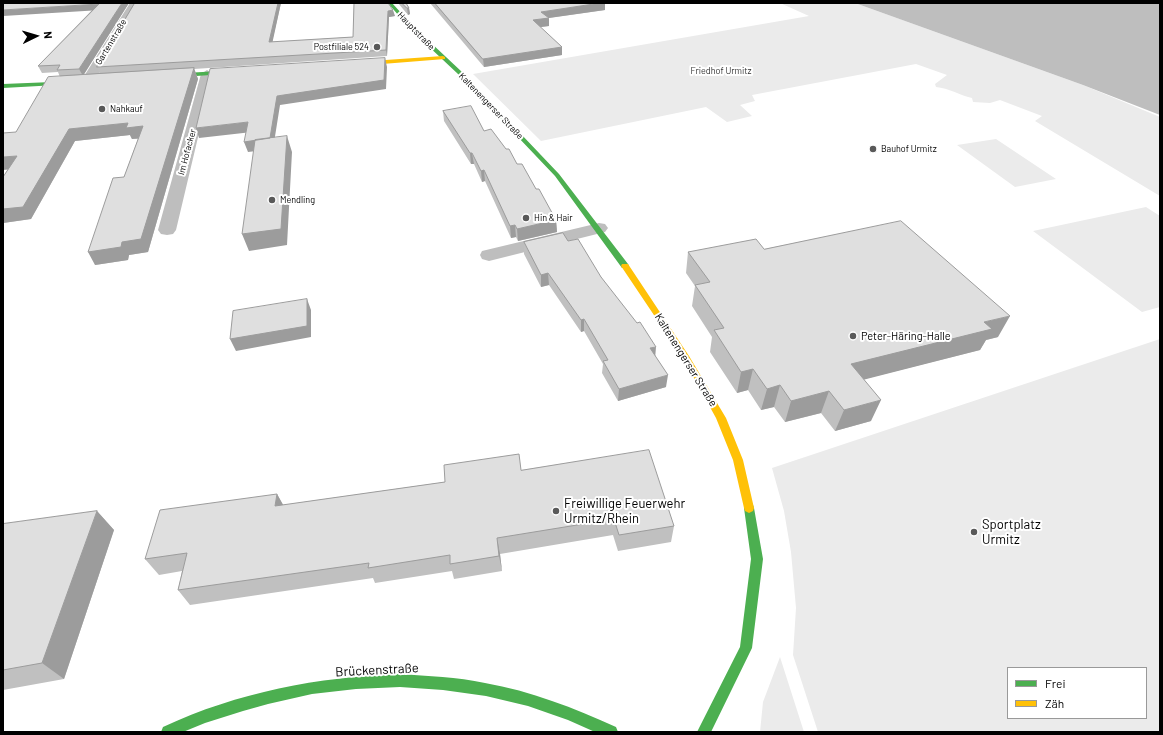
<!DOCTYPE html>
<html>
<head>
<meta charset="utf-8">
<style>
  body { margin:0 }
  #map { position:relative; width:1163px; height:735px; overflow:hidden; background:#fff; font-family:Barlow,sans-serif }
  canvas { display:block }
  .frame { position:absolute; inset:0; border:4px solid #000; pointer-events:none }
  .legend { position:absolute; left:1007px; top:667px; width:140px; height:52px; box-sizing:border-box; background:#fff; border:1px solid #999; margin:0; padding:5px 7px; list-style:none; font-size:12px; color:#000 }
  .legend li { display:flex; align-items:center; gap:8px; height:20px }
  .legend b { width:20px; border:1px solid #999 }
  .north { position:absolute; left:16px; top:16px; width:40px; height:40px; -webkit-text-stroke:3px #fff; paint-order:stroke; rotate:85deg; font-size:11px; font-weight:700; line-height:16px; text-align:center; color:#000 }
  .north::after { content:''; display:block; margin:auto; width:14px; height:18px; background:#000; clip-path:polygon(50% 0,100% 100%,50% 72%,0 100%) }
</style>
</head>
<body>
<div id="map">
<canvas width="1163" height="735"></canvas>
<div class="frame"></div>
<ul class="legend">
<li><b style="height:5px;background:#4caf50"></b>Frei</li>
<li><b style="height:5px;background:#ffc107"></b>Zäh</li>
</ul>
<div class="north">N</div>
</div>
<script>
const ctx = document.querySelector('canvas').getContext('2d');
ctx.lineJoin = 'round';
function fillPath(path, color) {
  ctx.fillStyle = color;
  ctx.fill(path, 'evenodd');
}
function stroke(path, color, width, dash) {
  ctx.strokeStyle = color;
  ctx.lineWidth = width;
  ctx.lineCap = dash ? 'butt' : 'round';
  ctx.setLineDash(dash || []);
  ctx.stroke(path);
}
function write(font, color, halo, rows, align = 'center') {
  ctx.font = font + ' Barlow,sans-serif';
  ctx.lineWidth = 4;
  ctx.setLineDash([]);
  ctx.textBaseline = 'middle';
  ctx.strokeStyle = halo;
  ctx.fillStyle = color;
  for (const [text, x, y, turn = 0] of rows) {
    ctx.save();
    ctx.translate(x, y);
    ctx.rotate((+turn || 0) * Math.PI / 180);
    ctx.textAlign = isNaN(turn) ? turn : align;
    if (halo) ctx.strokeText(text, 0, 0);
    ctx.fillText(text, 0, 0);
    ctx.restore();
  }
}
const green = new Path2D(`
  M780,3H855L1083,85L1160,117V196L1035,121L1042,116L1000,100L990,103L973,102L972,98C959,95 949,88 936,87L935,84L947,75L916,64L752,95L755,101L740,105L752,116L727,122L706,107L541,141L473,74L809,16Z
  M996,139L1056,179L1015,187L957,145Z
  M1146,207L1160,216V307L1142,312L1033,231Z
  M1160,339V732H818L793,655L796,608L791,552L784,511L772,468ZM1008,668H1146V718H1008Z
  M780,657L804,732H760L763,702Z`);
const water = new Path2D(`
  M855,3H1160V115L1083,85Z`);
const street = new Path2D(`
  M130,3H140L93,84H83L81,81Z
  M207,70L213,74L176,230L173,234L167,235L161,234L158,230L201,74Z
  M599,223L605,224L608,228L605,232L489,261L482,259L480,255L482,251Z`);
const fast = new Path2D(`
  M388,3H392L414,27L462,72L559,174L628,264L629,266L628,268H622L555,176L458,74L410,29Z
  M238,70L241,72L240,73L167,78L164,76L167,74Z
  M77,81V83L75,84L3,88V84Z
  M749,503L753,505L754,508L763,559L752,648L711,732H697L740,647L751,559L744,508L745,505Z
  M400,674C428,676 457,677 485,683C531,691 574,708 616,727L618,732H595L568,720L528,706L486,696L443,690L400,687L356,689L312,694L268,704L243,711L205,723L183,732H161L163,727C238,692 318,677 400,674Z`);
const slow = new Path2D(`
  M443,56L445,57V59L357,66L354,64L357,62Z
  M622,264H628L689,356L726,418L743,460L754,508L753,511L749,513L745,511L744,508L733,460L716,418L695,380L670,339L621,266Z`);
const wall = new Path2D(`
  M129,3L83,75L100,74L97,67L135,3H281L272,42L353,37L354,3L395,16L389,17L387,56L194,69L198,79L148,252L129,255L128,260L95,265L124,177L138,139H132L130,135L75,141L31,219L3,223V177L8,169L16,132L60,77L58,72L42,73L38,66L92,10Z
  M398,3H406L409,8L410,14L408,15Z
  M430,3H605V10L548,18L549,26L540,27L562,47V55L484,67Z
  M443,111L484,131L517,164L536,189L556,220L557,232L518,241L516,237L511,238L485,181L482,182L474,164H471L444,121Z
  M568,241L601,277L655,355L666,387L618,401L602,373L603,364L584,331L581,332L549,285L541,287L524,254V242Z
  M764,249L998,337L986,340L980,350L864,379L871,421L835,431L821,413L785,422L774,407L761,410L748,390L737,393L710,352L712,337L692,306L695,286L686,273L688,252Z
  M521,470L674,526L671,542L618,551L613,535L500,554L502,571L454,579L452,571L375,583L373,578L190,605L178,590L182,571L159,575L145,559L277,494L283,505L445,482Z
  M97,511L114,530L64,679L3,690V524Z`);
const shadedWall = new Path2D(`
  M122,3H129L83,76L79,69Z
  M278,3H281L271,49L269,42Z
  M600,3H605V10L542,19L541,12Z
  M99,4L101,10L3,16V10Z
  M407,8H409L410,14L408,15Z
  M393,10L395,16L389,17L387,56L386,50L388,11Z
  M549,18V26L533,28V20Z
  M562,47V55L484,67L483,59Z
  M385,58L387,67L386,89L280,105L273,149L248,152L244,142L277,96Z
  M194,68L198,79L148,252L129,255L128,260L95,265L88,252Z
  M248,122L252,132L199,138L196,128Z
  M128,123L143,126L148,137L132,139L130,135L75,141L31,219L3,223V209L69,129Z
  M287,136L292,152L287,245L249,251L242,234Z
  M470,153H472L474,164H471Z
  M17,156L24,168L3,170V157Z
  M484,170L485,181L482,182L481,171Z
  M556,220L557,232L518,241L517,229Z
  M515,225L516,237L511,238L510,226Z
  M548,273L549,285L541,287V275Z
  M307,299L311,310V337L236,351L230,339Z
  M1010,316L998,337L986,340L980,350L843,385L851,364L984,322Z
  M584,319V331L581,332V320Z
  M656,347L655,359L650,348Z
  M753,369L748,390L737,393L741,372Z
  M668,375L666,387L618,401L619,389Z
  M780,385L774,407L761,410L767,389Z
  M829,391L821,413L785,422L791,401Z
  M881,400L871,421L835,431L844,410Z
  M277,494L286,510L275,506Z
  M97,511L114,530L64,679L42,663Z
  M497,538L500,554L502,571L499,556Z`);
const building = new Path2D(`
  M3,3H122L79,69L57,70L60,65L38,66L99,4L3,10Z
  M135,3H278L269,42L353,37L354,3H388L393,10L388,11L386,50L97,67Z
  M402,3H406L409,8H407Z
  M435,3H600L541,12L549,18L533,20L562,47L483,59Z
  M385,58L384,80L277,96L270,138L244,142L248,122L196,128L210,69Z
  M194,68L141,239L122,242L121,247L88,252L113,178L124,177L143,126L126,128L128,123L69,129L23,207L3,209V177L17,156L3,157V133L16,132L48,77Z
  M471,106L484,131L491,129L506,149H509L517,164H522L536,189H539L556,220L517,229L515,225L510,226L484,170L481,171L472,153H470L443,111Z
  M287,136L281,229L242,234L255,140Z
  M901,221L1010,316L984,322L992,329L851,364L881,400L844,410L829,391L791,401L780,385L767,389L753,369L741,372L714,330L724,328L695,285L710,282L688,252L756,239L764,249Z
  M563,233L568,241L578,239L601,277L637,323L640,322L656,347L650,348L668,375L619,389L603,361L608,360L584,319L581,320L548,273L541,275L524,242Z
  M307,299V326L230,339L233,311Z
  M649,450L674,526L619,535L614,519L497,538L499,556L450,564V555L368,568L369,563L178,590L187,553L145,559L160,510L277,494L275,506L445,482L444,465L519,454L521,470Z
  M97,511L42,663L3,670V524Z`);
const markers = [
  [377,47,4,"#595959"],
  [102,109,4,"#595959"],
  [873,149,4,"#595959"],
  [272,200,4,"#595959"],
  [526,218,4,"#595959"],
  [853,336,4,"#595959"],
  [556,511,4,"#595959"],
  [974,532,4,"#595959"]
];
const farStreetnames = [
  ["Hauptstraße",416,31,46],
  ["Gartenstraße",111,42,-59],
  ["Kaltenengerser Straße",491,106,46],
  ["Im Hofacker",187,152,-75]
];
const farPoinames = [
  ["Postfiliale 524",369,47,"right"],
  ["Nahkauf",110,109],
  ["Bauhof Urmitz",881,149],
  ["Mendling",280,200],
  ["Hin & Hair",534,218]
];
const farParknames = [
  ["Friedhof Urmitz",721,71]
];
const poiNames = [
  ["Peter-Häring-Halle",861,336]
];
const streetNames = [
  ["Kaltenengerser Straße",686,360,58]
];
const nearPoinames = [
  ["Freiwillige Feuerwehr",564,504],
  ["Urmitz/Rhein",564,519],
  ["Sportplatz",982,525],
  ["Urmitz",982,540]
];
const nearStreetnames = [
  ["Brückenstraße",377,670,-3]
];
fillPath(green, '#ebebeb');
fillPath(water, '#bebebe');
fillPath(street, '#bebebe');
fillPath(fast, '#4caf50');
fillPath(slow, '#ffc107');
fillPath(wall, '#c0c0c0');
fillPath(shadedWall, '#9c9c9c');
fillPath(building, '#dfdfdf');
stroke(building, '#9c9c9c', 1);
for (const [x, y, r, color] of markers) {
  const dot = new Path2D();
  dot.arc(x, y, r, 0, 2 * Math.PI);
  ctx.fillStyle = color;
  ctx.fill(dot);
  stroke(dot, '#fff', 1.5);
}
write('9px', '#000', '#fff', farStreetnames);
write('9px', '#000', '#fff', farPoinames, 'left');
write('9px', '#323232', '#fff', farParknames);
write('11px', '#000', '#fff', poiNames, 'left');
write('11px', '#000', '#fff', streetNames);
write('13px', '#000', '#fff', nearPoinames, 'left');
write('13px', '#000', '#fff', nearStreetnames);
</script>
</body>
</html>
